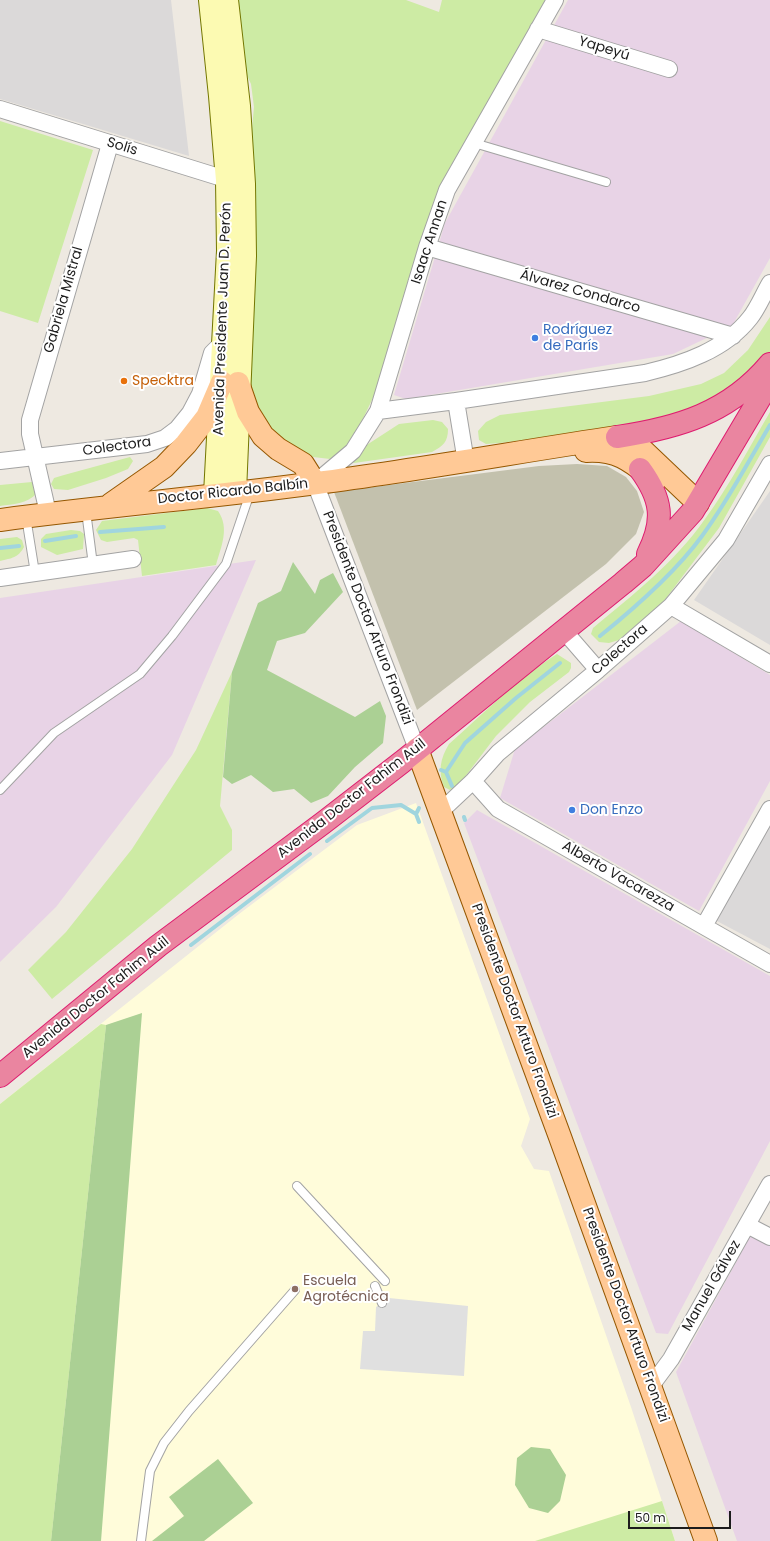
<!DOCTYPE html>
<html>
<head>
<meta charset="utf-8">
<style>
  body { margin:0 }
  #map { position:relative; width:770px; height:1541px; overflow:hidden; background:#eee9e1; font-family:Poppins,sans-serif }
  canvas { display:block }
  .scale { position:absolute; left:628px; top:1511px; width:103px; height:18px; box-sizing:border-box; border:2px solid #1c1c1c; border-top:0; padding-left:5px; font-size:12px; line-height:14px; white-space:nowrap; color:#1c1c1c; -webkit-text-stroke:3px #fff; paint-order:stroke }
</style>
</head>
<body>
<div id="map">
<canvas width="770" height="1541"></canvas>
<div class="scale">50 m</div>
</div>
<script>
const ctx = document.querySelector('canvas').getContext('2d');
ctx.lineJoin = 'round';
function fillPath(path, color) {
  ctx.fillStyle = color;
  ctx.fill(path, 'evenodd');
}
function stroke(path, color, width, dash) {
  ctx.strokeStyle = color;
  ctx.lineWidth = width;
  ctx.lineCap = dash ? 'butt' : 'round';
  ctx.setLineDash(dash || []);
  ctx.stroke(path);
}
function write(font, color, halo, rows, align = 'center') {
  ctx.font = font + ' Poppins,sans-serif';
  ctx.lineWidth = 4;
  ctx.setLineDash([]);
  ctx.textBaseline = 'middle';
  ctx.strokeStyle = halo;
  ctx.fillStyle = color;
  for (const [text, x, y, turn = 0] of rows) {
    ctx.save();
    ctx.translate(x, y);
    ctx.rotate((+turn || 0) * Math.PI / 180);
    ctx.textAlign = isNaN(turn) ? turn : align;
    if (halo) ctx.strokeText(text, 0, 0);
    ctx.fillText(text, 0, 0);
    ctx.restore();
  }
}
const residential = new Path2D(`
  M0,0H171L189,156L0,99Z
  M770,491V645L694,600Z
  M770,822V949L715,920Z`);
const industrial = new Path2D(`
  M568,0H770V258L732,326L673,354L406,399L394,395L445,223Z
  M256,560L172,755L56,907L0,962V598Z
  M681,621L770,675V781L699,911L500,798L515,749Z
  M477,810L770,976V1141L668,1334L656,1333L464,823Z
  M751,1235L770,1245V1541H737L676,1372Z`);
const education = new Path2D(`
  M416,803L530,1119L521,1146L534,1169L549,1171L631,1407L675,1541H0V1104L239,914L357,825Z`);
const construction = new Path2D(`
  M577,464L607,466L626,477L637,491L644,512L636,534L606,564L417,710L334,492L539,466Z`);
const grass = new Path2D(`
  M236,0H406L439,12L442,0H546L444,178L381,381L359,427L344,453L330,459L305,456L280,442L261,422L246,381L251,139L254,107L251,84L243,67Z
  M0,121L93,150L38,323L0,311Z
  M770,317V355L755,371L690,414L601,430L500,443L486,444L479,440L478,431L486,422L500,415L649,396L701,384L724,373L748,350Z
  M770,412V437L719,528L664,601L619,640L609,643L599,642L591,634L593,628C633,595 675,562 705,519C729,486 749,448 770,412Z
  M433,420L442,422L448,429C448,442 443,446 432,452L354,463L350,461L362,448L399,424Z
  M130,457L133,461L128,469L106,478L68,490L54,489L51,484L54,478L64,475Z
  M32,482L37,493C27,504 13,504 0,506V485Z
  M207,508L218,511C230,528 221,547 216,565L142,576L138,540L134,538L107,542L101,540L96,530L102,521Z
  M71,530L80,531L84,534L83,549L57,555L41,547V539L46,534Z
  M17,537L22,540L24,547C18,558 12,558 0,561V539Z
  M557,654L571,663V668L569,672L530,702L496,736L458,786L450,790L444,787C438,771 440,759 449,744C484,713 518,678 557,654Z
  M232,672L220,806L232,830V850L52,999L28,970L66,932L132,849L196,750Z
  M101,1024L106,1025L51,1541H0V1104Z
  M662,1501L675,1541H535Z`);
const forest = new Path2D(`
  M293,562L315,594L320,580L333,573L343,592L305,633L277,641L267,670L355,717L380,701L386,716L383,743L355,767L328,796L311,803L294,789L273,792L251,775L232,784L223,777L232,672L258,603L281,591Z
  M142,1013L101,1541H51L106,1025Z
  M531,1447L550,1449L566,1475L560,1501L548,1513L529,1508L515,1485L517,1458Z
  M218,1459L253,1503L204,1541H152L184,1516L169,1497Z`);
const parking = new Path2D(`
  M389,1298L468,1306L464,1376L360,1369L363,1331H375L376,1307Z`);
const stream = new Path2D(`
  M100,532L164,527
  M45,541L76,536
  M0,548L19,546
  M600,636C636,607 675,573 702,536C728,501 748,462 770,425
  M441,770L446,772L465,743L516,698L560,663
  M446,772L452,786
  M419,808L416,814L419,822
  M464,817L465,820
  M327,841L372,808L401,805L416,814
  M191,945L310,854`);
const lane = new Path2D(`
  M474,143L606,182
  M86,511L93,565
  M26,517L35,573
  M0,790L54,733L140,674L172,636L226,564L250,493
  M297,1186L385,1281
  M375,1286L382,1303
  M141,1541L150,1471L164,1443L189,1411L295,1290`);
const street = new Path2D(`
  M538,29L669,69
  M0,109L235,182
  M427,247L733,336
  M456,401L466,462
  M378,411L456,401L645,373C683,364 725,350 750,318C758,308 763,295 770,283
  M0,461L147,444L165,438L177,429L190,413L200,394L212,353L224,341
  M48,513L30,434V420L110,144
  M0,578L133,559
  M671,606L770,664
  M565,632L598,670
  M417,749L315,483L353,451L378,411L427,247L447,190L555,0
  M473,781L498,809L770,964
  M441,811L473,781L498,753L598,670L671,606L726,540L770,464
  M704,926L770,809
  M747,1225L770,1237
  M651,1386L671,1359L770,1184`);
const secondary = new Path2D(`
  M210,0L220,96L227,180L228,251L215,494
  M227,0L239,106L244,184L245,256L235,492`);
const primary = new Path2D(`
  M238,383L248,412L263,436L278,449L303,464L315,483
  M586,451C618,449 631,461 655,480
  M111,504L164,467L186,444L207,417L222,382
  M0,520C106,506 212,497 317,483C418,470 517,452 617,437L630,440L637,445L698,503
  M417,749L560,1137L706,1541`);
const highway = new Path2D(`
  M617,437C678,428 729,413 770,364
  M640,469C662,499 665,520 648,554
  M0,1076L158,946L323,823L402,762L623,583L643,566L693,511L770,381`);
const markers = [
  [535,338,4,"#3f7fe0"],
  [124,381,4,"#e8710a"],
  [572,810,4,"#3f7fe0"],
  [295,1289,4,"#8d6e63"]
];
const streetNames = [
  ["Yapeyú",604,49,17],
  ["Solís",122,147,17],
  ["Isaac Annan",430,242,-72],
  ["Álvarez Condarco",580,292,16],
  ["Gabriela Mistral",64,300,-74],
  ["Avenida Presidente Juan D. Perón",223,319,-88],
  ["Colectora",117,447,-8],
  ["Doctor Ricardo Balbín",233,492,-6],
  ["Presidente Doctor Arturo Frondizi",367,618,69],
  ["Colectora",620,650,-41],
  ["Avenida Doctor Fahim Auil",352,799,-38],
  ["Alberto Vacarezza",618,877,30],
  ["Avenida Doctor Fahim Auil",96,998,-39],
  ["Presidente Doctor Arturo Frondizi",514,1011,70],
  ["Manuel Gálvez",712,1286,-60],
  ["Presidente Doctor Arturo Frondizi",625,1315,70]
];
const shopNames = [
  ["Rodríguez",543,330],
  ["de París",543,346],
  ["Don Enzo",580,810]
];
const foodNames = [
  ["Specktra",132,381]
];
const educationNames = [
  ["Escuela",303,1281],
  ["Agrotécnica",303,1297]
];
fillPath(residential, '#dbd9d9');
fillPath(industrial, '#e8d3e6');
fillPath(education, '#fffcda');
fillPath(construction, '#c3c1ad');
fillPath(grass, '#cdeba4');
fillPath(forest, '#abd094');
fillPath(parking, '#e0e0e0');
stroke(stream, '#a0d5de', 4);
stroke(lane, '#a3a3a3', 10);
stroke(street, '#a3a3a3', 18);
stroke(secondary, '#737600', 24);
stroke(primary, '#955700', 24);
stroke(highway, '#de1c6f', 24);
stroke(lane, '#fff', 8);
stroke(street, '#fff', 16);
stroke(secondary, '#fcfab2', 22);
stroke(primary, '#ffc996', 22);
stroke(highway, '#ea85a0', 22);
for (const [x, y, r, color] of markers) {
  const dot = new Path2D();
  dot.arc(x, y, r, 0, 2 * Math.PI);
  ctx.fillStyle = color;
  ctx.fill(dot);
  stroke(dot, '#fff', 1.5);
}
write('14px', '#1c1c1c', '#fff', streetNames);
write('14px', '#366cbe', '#fff', shopNames, 'left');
write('14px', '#c56008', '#fff', foodNames, 'left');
write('14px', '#785e54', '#fff', educationNames, 'left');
</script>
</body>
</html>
